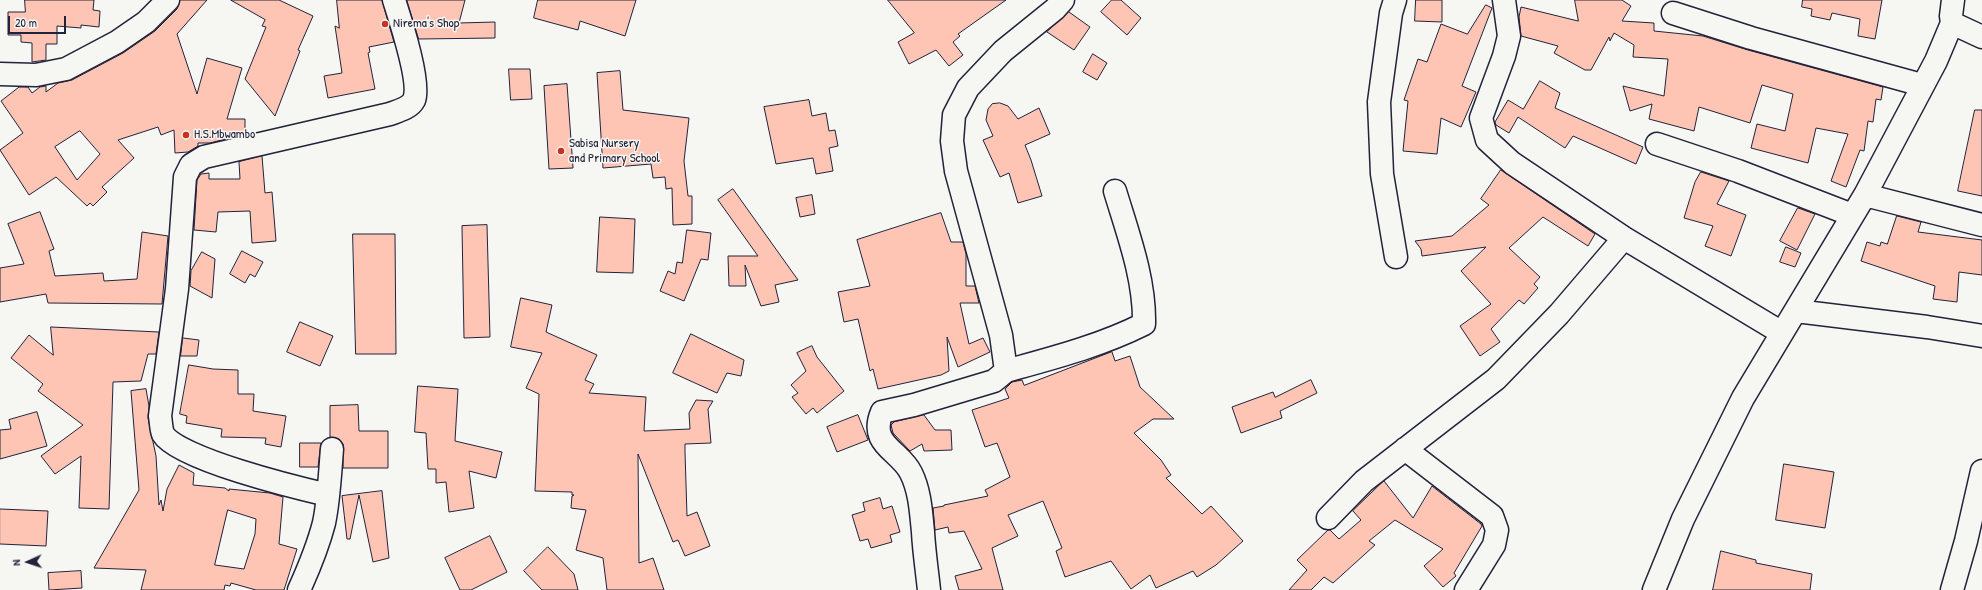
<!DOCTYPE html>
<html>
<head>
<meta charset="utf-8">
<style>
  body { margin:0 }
  #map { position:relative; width:1982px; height:590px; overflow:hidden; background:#f6f6f2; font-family:"Patrick Hand",sans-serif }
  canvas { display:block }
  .north { position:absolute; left:8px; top:542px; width:40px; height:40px; -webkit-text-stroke:3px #f6f6f2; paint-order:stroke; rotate:267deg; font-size:11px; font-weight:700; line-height:16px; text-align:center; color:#22223b }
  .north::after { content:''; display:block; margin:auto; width:14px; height:18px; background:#22223b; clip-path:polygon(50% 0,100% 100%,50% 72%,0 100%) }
  .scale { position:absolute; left:8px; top:16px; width:58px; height:18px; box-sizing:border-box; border:2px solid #22223b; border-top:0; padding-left:5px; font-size:12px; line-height:14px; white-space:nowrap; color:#22223b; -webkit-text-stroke:3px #f6f6f2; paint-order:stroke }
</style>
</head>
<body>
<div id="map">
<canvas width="1982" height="590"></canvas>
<div class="north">N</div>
<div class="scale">20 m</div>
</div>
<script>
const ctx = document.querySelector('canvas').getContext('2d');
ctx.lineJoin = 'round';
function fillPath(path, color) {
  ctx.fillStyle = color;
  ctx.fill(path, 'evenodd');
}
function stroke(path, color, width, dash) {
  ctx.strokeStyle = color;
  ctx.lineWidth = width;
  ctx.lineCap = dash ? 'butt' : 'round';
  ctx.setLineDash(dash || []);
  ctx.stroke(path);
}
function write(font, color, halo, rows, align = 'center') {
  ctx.font = font + ' "Patrick Hand",sans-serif';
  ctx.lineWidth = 3;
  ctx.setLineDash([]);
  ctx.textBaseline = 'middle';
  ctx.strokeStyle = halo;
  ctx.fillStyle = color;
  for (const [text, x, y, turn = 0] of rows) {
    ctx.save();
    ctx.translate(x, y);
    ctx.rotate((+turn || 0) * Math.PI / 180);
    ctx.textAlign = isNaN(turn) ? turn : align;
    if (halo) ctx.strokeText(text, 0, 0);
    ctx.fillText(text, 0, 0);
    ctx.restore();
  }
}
const building = new Path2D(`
  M25,0H94L93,10L100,11L99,27L81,25V28L57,26V44H46V60L32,62V43L21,42V35H8V12H25Z
  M180,0H207L177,34L197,94L207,58L242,68L227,119H245V134L210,143H198V146L188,152L175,153L174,130L161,135L158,127L118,140L134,158L102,187L107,192L93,206L90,203L87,206L56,177L29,195L0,150L23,133L1,101L19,87H28L32,93L40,87L46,86V92L58,83L72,80L123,53L155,31L177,9ZM80,131L100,154L77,180L55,147Z
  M231,0H279L313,16L298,50L300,51L275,116L245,79L266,27L262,26L265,20Z
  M337,0H382L394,42L369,47L370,52L368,53L375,89L328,98L324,76L342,73L335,26L339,28Z
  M407,0H465L459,23L495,22V38L419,39Z
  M538,0H636L625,36L580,21L578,30L534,18Z
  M888,0H1006L958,34L960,36L953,42L963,55L949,66L936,50L909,64L898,42L914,33Z
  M1112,0H1121L1141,18L1127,35L1101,12Z
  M1416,0H1442V22L1415,21Z
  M1575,0H1622L1631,6L1622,21L1654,23V31L1703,36L1748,50L1883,87L1881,100L1876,99L1873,122L1868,121L1864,151L1860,150L1846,187L1831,181L1848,134L1816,128L1808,163L1751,148L1757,124L1785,131L1793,94L1762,85L1750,123L1699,107L1694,131L1649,119L1652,104L1630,111L1623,86L1664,96L1668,59L1633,57L1634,45L1614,33L1610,41L1609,37L1591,70H1585L1554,53L1558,46L1521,36L1519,17L1521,7L1578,21Z
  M1803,0H1882L1875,39L1858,36L1860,19L1832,13L1830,20L1811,16L1812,9L1802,7Z
  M1486,5L1492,8L1462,86L1476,92L1461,127L1441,118L1437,154L1403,151L1408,101L1404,100L1418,59L1427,62L1441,24L1467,34Z
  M1069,12L1090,27L1074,50L1047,32Z
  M1093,54L1107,63L1097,80L1083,72Z
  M509,69H530L532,99L511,100Z
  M620,71L623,110L689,118L684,161L688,196H692V224L673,225L672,188L666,189L665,177L653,178L651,164L603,168L597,73Z
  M1540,81L1560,93L1555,108L1643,147L1636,164L1573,136L1565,148L1518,117L1509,133L1496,125L1495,122L1508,100L1523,109Z
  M567,84L573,168L549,169L544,86Z
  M809,100L812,116L826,113L829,131L835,130L838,146L829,148L833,171L816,174L813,158L776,164L764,107Z
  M1000,103L1008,106L1018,119L1039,108L1050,134L1025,145L1031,160L1042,196L1018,203L1009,173L1000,177L983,140L993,136L986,120L988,109L992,104Z
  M1975,110H1982V196L1958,191Z
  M262,156L265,193L272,192L276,241L252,243L250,211L218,212L216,232L194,230L197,180L201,174L209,173V179H240L239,162Z
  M1501,170L1595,234L1588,246L1543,217L1509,248L1540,277L1534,284L1538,288L1524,304L1519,300L1491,329L1500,342L1480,356L1460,326L1491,304L1461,271L1486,247L1422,256L1421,249L1415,241L1452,236L1489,205L1481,199Z
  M1701,172L1729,181L1717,204L1746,215L1731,256L1705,246L1713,226L1684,218L1695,182Z
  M733,189L798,280L775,285L779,302L761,306L745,265L746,286H729L728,256H758L718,200Z
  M812,195L815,214L800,217L796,198Z
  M1798,208L1815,214L1797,250L1780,241Z
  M40,212L54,249L49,251L55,276L103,273L104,281L137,279L142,232L168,236L162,304L48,303L46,294L0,302V268L24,264L8,224Z
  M941,213L951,242H963L966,254V286H975L979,303H960L969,344L983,338L990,352L958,367L947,337L949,371L941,375L878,389L873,369L870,371L858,319L844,322L838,292L870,286L857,240Z
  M1897,216L1921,222L1918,232L1982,240V275L1959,272L1957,302L1933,299L1935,286L1861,261L1867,242L1880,246L1881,242L1887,244Z
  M600,217L635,219L633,273L597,272Z
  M487,225L490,337L464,338L462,226Z
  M687,230L711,233L708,260L701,259L684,301L660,291L668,271L675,274L677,262L682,263Z
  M353,234H395L396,354H356Z
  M1786,247L1801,253L1795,267L1780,262Z
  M242,251L263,262L255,277L250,274L245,283L230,274Z
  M202,252L215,259L212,298L190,286L191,271Z
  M521,298L552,305L546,332L597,355L585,380L594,384L589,393L646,397L644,431L690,429L689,413L696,400L713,401L708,409L711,443L685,444V452L687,516L697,512L710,546L685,556L678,540L673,542L638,454L639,563L653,558L664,590H607L603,558L576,550L586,510L571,508L572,496L574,495H572V492L535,491L539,394L526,388L542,353L511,347Z
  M300,322L333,336L320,366L287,352Z
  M51,327L159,332L156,354H148L141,381L113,382L109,509L79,508L81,456L55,474L41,456L83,425L38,391L43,384L11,358L29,335L53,355Z
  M691,334L744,360L741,376L727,373L717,393L673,373Z
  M183,338L199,340L197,356H181Z
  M812,346L817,357L844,391L817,413L813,408L806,414L792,397L798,393L791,385L806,371L797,353Z
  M1112,352L1115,361L1130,356L1140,387L1174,419H1153L1134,433L1161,460L1171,475L1166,478L1202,514L1211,506L1243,541L1216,565L1197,577L1193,571L1156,588L1150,575L1131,589L1111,561L1065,577L1056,551L1062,548L1043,501L1008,515L1018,536L992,548L1003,590H959L955,576L982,569L964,531L949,533L948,527L935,530L933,508L944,506V505L988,496L985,490L1010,477L997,443L985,447L972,410L1009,398L1005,389L1012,382L1022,380L1024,385Z
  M189,365L213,369L238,370V394H254L253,411L286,416L281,447L265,444L266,438L221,437L222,429L186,423L187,416L180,414Z
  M1311,380L1317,393L1280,411L1282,418L1241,433L1232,407L1273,392L1275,397Z
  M418,386L458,389L455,441L502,452L496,478L469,471L474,508L449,512L446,482L436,483V469H428L426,433L415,432Z
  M146,389L149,406L148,418L156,456L159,505L161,500L163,511L167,489L179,465L194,473L193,485L225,488L229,491V489L270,493L283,497L279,544L297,549L284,590H256L231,583L230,586L225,585L224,590H141L146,570L94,568L139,490L131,391ZM228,510L256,519L255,534L244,569L215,565Z
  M358,405L359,431H388V468H343V444L339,439L330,437V406Z
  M37,412L47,446L0,459V430L11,429L9,420Z
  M858,415L868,440L837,452L827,427Z
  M924,415L935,430H951L952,450L924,451L922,444L910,451L893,433L891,425L894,422Z
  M300,443H321L318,467H300Z
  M1784,464L1834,472L1825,528L1776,520Z
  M1384,481L1413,518L1432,486L1481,524L1482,526L1454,573L1456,576L1443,587L1424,566L1443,549L1395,520L1369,541L1375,545L1333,583L1324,577L1311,590H1289L1307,570L1297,560L1328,530H1330L1339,539L1361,520L1353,511Z
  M382,491L389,558L373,562L359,495L350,539H347L342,496Z
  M880,498L883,509L892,506L900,532L890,535L892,542L871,548L868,539L860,541L852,515L865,511L863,503Z
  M0,509L48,511L46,546L0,544Z
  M490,536L507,572L471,590H460L445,558Z
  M548,547L574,574L578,590H542L524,571Z
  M1721,551L1756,560V563L1812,574L1810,590H1713Z
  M81,571L82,588L49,590L48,573Z`);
const street = new Path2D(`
  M1395,0L1391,13L1379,102L1382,174L1396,257
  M1504,0L1509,36L1504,56L1481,118L1487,140L1512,163L1624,238L1782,333
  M1673,13L1751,38L1922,85
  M1952,23L1982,37
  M0,74L36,75L66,69L117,42L146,22L168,0
  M1657,144L1738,171L1852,215
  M1865,195L1982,225
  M1796,311L1927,327L1982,336
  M1006,371C1053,358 1100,346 1144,324C1145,279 1128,234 1115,191
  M1405,449L1492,516L1497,530L1494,545L1466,590
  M328,495C298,488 178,459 163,434C161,429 161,421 160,416L177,289L185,177L191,165L204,157L390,114C398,111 410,108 414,100C421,83 400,19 394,0
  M1328,518L1364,481L1496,379L1559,314L1624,238
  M299,590C309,568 318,546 324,523C329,499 330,473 332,449
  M929,590C927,571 924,551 923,532C921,512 920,491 911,473C900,450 868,445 882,412L914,405L994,381L1006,371L1001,335L956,171L952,141L954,115L968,88L1003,51L1055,9L1063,0
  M1654,590L1683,519L1743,398L1865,195L1936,61L1952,23L1951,16L1953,0
  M1952,590L1966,541L1982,471`);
const markers = [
  [385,24,4,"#c8321e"],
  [186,135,4,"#c8321e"],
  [561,151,4,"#c8321e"]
];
const poiNames = [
  ["Nirema's Shop",393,24],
  ["H.S.Mbwambo",194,135],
  ["Sabisa Nursery",569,144],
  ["and Primary School",569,159]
];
fillPath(building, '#fec5b5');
stroke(building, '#22223b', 1);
stroke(street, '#22223b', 25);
stroke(street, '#f6f6f2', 22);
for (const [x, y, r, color] of markers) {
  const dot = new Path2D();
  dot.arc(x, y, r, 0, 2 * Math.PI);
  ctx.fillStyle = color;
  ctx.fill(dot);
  stroke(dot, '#f6f6f2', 1.5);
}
write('13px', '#22223b', '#f6f6f2', poiNames, 'left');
</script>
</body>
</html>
